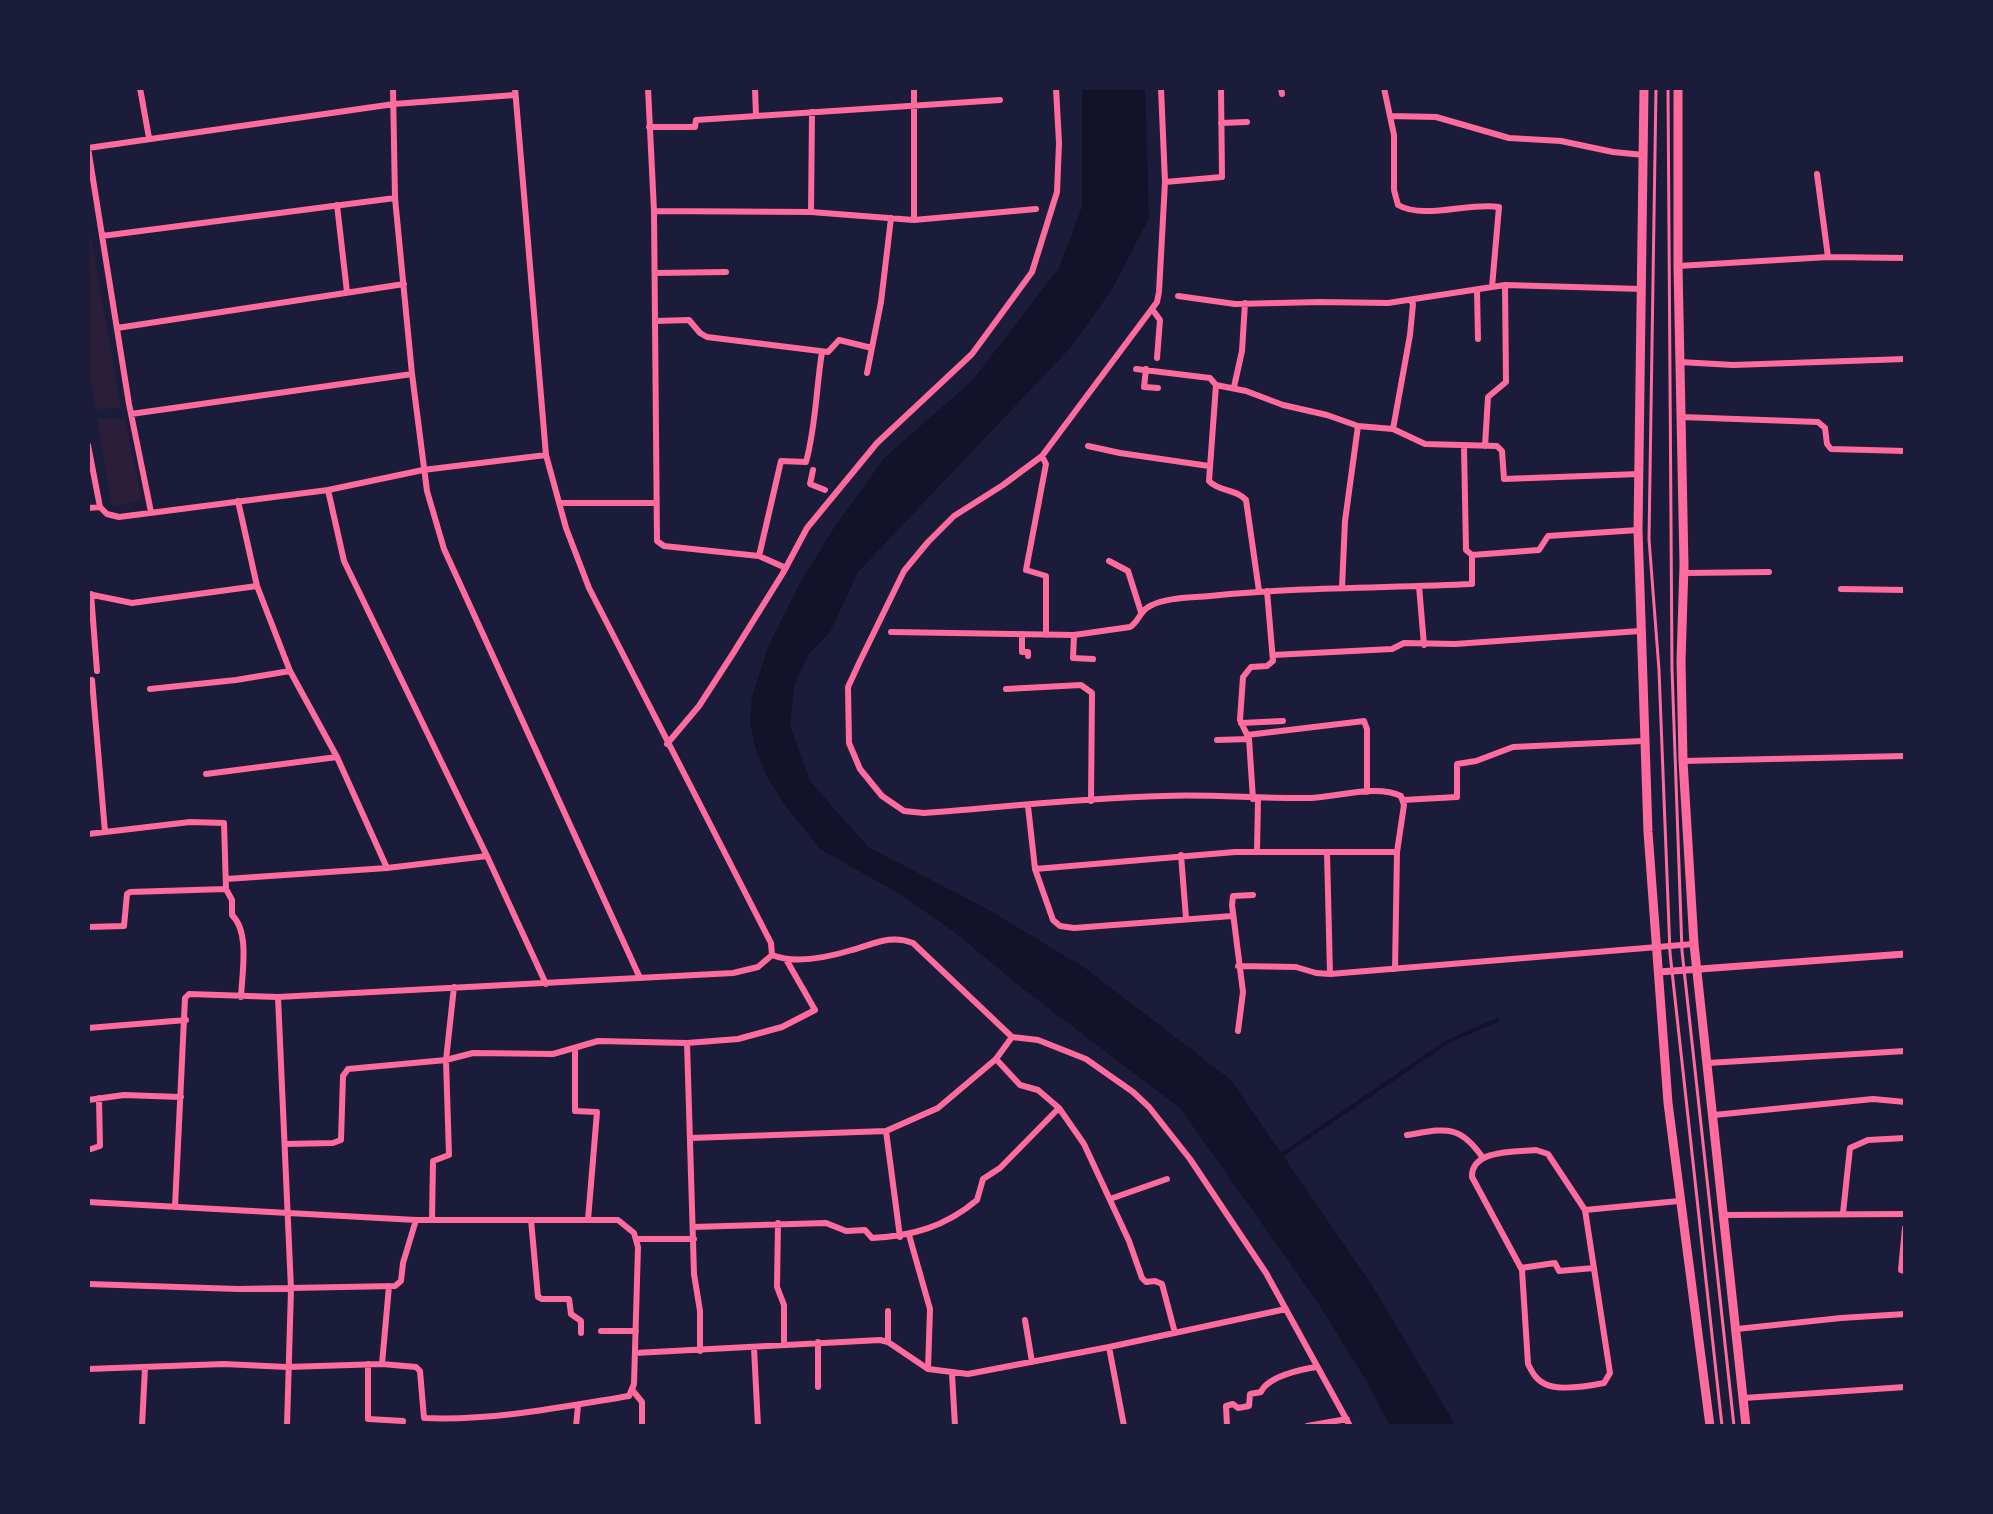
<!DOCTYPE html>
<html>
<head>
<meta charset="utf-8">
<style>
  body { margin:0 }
  #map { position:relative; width:1993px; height:1514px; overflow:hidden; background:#1b1b3a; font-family:Karla,sans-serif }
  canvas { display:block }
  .frame { position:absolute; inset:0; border:90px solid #1b1b3a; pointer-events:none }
</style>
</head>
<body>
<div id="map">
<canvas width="1993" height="1514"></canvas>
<div class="frame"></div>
</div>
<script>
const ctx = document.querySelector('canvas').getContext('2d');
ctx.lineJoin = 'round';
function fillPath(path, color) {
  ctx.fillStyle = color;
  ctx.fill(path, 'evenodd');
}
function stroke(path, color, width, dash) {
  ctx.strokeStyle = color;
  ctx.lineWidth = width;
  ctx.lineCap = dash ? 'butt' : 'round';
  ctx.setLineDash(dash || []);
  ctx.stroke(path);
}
const green = new Path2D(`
  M88,221L121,408L96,409L88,366Z
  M125,419L142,500L112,507L97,419Z`);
const water = new Path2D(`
  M1082,88H1145L1149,218L1111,291L1071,347L858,572L830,632L808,655L794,686L790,725L810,781L868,847L989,910L1085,968L1231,1080L1373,1287L1456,1426H1390L1367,1382L1318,1303L1180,1108L1018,985L957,934L898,893L820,849L785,805L767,777L756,750L750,722L752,697L768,647L800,583L834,528L885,457L972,381L1059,268L1082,207Z`);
const stream = new Path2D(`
  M1280,1156L1447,1042L1497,1020`);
const service = new Path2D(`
  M1656,88L1649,539L1659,670L1670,953L1722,1426
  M1668,88L1672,669L1682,951L1734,1426`);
const minor = new Path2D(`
  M140,88L149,138
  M393,88L395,198L412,374L427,491L444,549L640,978
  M648,88L654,211L657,541L664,546L759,556L786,568
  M755,88L756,116
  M1161,88L1165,182L1159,292L1157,302L1042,456L1003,485L954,516L928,542L904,571L860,661L848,687L849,743L860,769L882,796L904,811L924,813C1003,807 1083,798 1163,796C1212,794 1261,799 1310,798C1337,797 1377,784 1401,796L1404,805L1397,852L1395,969
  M1281,88L1282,94
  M1384,88L1394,135V190L1398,205C1424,220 1470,202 1499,207L1492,287
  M1391,116L1436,117L1509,138L1561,141L1613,152L1644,155
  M1221,123L1247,122
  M649,127H695L696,120L1000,100
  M88,148L394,104L515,95
  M88,148L129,404L151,512
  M1817,174L1828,257
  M1165,182L1222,177L1221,88
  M337,205L347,292
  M654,211L811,212L812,112
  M811,212L914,220L1036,209
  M914,220V88
  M102,236L395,198
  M1678,266L1828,257L1905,258
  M655,273L726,272
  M1477,290L1478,339
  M1178,296L1235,304L1320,302L1388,303L1505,285L1642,289
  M1152,309L1160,320L1157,358
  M656,321L689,320L700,333L707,337L828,352L839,340L872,348
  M117,328L404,284
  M1680,362L1733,365L1905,359
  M1136,369L1210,378L1216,385L1246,391L1283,405L1327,415L1358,426L1393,429L1425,444L1497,446L1502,451L1504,479L1639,474
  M1146,369L1144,387L1158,388
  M867,373L881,302L891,218
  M1216,385L1209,481C1219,492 1237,489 1246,500L1259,591
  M1234,387L1242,351L1245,303
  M131,414L412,374
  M1681,417L1818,422L1825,428L1827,444L1831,449L1905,451
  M1393,429L1410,335L1413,304L1411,301
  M88,445L100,507L107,514L119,517L328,490L423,470L546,455
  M1088,446L1120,453L1209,466
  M1485,446L1488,397L1506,382L1505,285
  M1042,456L1046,464L1026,570L1046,576V635
  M813,470L810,484L825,490
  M328,490L344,561L487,856L546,984
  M238,501L257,586L290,671L337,757L387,868
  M559,503H656
  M88,508L100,507
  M1472,555L1539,550L1548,536L1638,530
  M759,556L781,461L806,462C816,426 816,389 822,352
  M1109,561L1128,571L1141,612
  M1684,573L1769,572
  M1419,586L1424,645
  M1342,588L1345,521L1358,426
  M1841,589L1905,590
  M88,594L132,603L257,586
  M91,594L97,671
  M891,632L1074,635L1130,627C1140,621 1139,611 1150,606C1167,597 1191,598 1210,596C1297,587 1385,588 1472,584V555L1466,550L1464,446
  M1022,634V652H1028V656
  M1074,635L1073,658L1093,659
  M1273,655L1392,649L1404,643L1455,644L1640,631
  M88,680H92L105,832
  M150,689L236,680L290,671
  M1006,689L1081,685L1092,693L1091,801
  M1241,723L1283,721
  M1247,735L1364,721L1367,729V792
  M1217,740L1249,739
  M667,744L699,706L732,655L783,573L807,528L877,443L972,354L1032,272L1057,192L1059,143L1056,88
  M1683,761L1905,756
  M206,774L337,757
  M1253,799L1249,739L1240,720L1243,677L1251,667L1267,666L1273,661L1267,591
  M1403,800L1457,797V764L1476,761L1513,747L1643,741
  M1028,806L1035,869L1053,920L1060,926L1074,928L1232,916
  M88,834L190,822L224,823L226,889L232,900V915C250,932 242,973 241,997
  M1257,851L1258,799
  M1327,852L1330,974
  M1181,855L1186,918
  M1035,869L1235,852H1397
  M226,879L387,868L487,856
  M88,927L124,926L127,894L130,892L226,889
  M772,955C795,964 829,957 852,950C874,944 891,934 913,943L1012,1037
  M1238,966L1296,967L1316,973L1330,974L1694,944
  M278,997L291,1289L287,1426
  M88,1028L186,1020
  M1238,1031L1243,992L1232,905L1233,896L1253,895
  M1012,1037L1038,1040L1086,1059L1133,1092L1149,1107L1190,1159L1266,1273L1350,1426
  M687,1043L694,1274L700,1311V1351
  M575,1048V1111L597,1112L588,1220
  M996,1059L1020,1085L1038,1090L1059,1108L1084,1144L1129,1241L1142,1278L1146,1282L1155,1281L1162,1284L1175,1333
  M1708,1063L1905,1051
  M88,1100L124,1095L181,1097
  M1714,1115L1873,1099L1905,1102
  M886,1131L900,1237
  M1407,1135C1445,1129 1459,1123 1483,1158
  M691,1138L886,1131L938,1108L996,1059L1012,1037
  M285,1144L333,1143L341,1140L343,1076L348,1069L446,1060L473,1053L553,1054L598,1041L687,1043L738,1039L782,1027L815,1010L787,961
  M88,1150L100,1146L99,1098
  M1536,1150L1548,1154L1585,1210L1610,1373L1604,1383C1589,1386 1559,1391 1545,1384C1536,1380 1532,1372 1528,1364L1522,1270L1472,1177C1471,1149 1517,1152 1536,1150Z
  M1110,1199L1167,1179
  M88,1202L416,1220H618L634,1233L638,1247L634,1384L629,1396C562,1407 493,1421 424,1418L420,1371L416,1367L382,1364L287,1367L224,1364L88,1369
  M175,1207L185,998L189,994L278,997L733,973L758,967L772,955L771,943L589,588L566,528L546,455L515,88
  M1585,1210L1679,1201
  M1843,1213L1850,1148L1868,1140L1905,1138
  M1724,1215L1905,1214
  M432,1220L433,1161L449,1155L446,1060L454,987
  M531,1220L538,1297L542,1299H569L571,1314L581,1321V1333
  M778,1223L777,1287L784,1305V1343
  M693,1227L826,1223L846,1231L865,1230L872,1238C912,1236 945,1227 977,1200L983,1179L1000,1168L1059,1108
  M1905,1228L1901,1270L1905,1271
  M909,1235L930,1309L928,1369
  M636,1239H694
  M1521,1268L1555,1263L1559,1271L1594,1268
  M88,1284L238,1289L395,1286L401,1281L403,1263L416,1220
  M888,1311V1342
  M1025,1320L1032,1362
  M1737,1329L1841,1318L1905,1314
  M601,1331H636
  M818,1342V1387
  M1109,1347L1124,1426
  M754,1348L758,1426
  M635,1353L880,1340L888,1342L928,1369L968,1374L1109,1347L1286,1309
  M368,1364V1419L403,1421L402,1426
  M382,1364L389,1286
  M952,1374L955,1426
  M633,1391L642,1402V1426
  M1744,1398L1905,1387
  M142,1426L145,1368
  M576,1426L578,1406
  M1227,1426L1226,1406L1233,1404L1238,1408L1249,1406L1250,1394L1261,1392C1267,1377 1301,1369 1317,1367
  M1307,1426L1347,1419`);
const tertiary = new Path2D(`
  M1659,972L1905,954`);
const primary = new Path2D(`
  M1644,88L1638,530L1648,832L1668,1103L1710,1426
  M1678,88V266L1684,565L1681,661L1683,761L1694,944L1746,1426`);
fillPath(green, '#2a1e3b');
fillPath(water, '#12122b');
stroke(stream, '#12122b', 4);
stroke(service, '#ff6b9d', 3);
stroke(minor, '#ff6b9d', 6);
stroke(tertiary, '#ff6b9d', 7);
stroke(primary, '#ff6b9d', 9);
</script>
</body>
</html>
